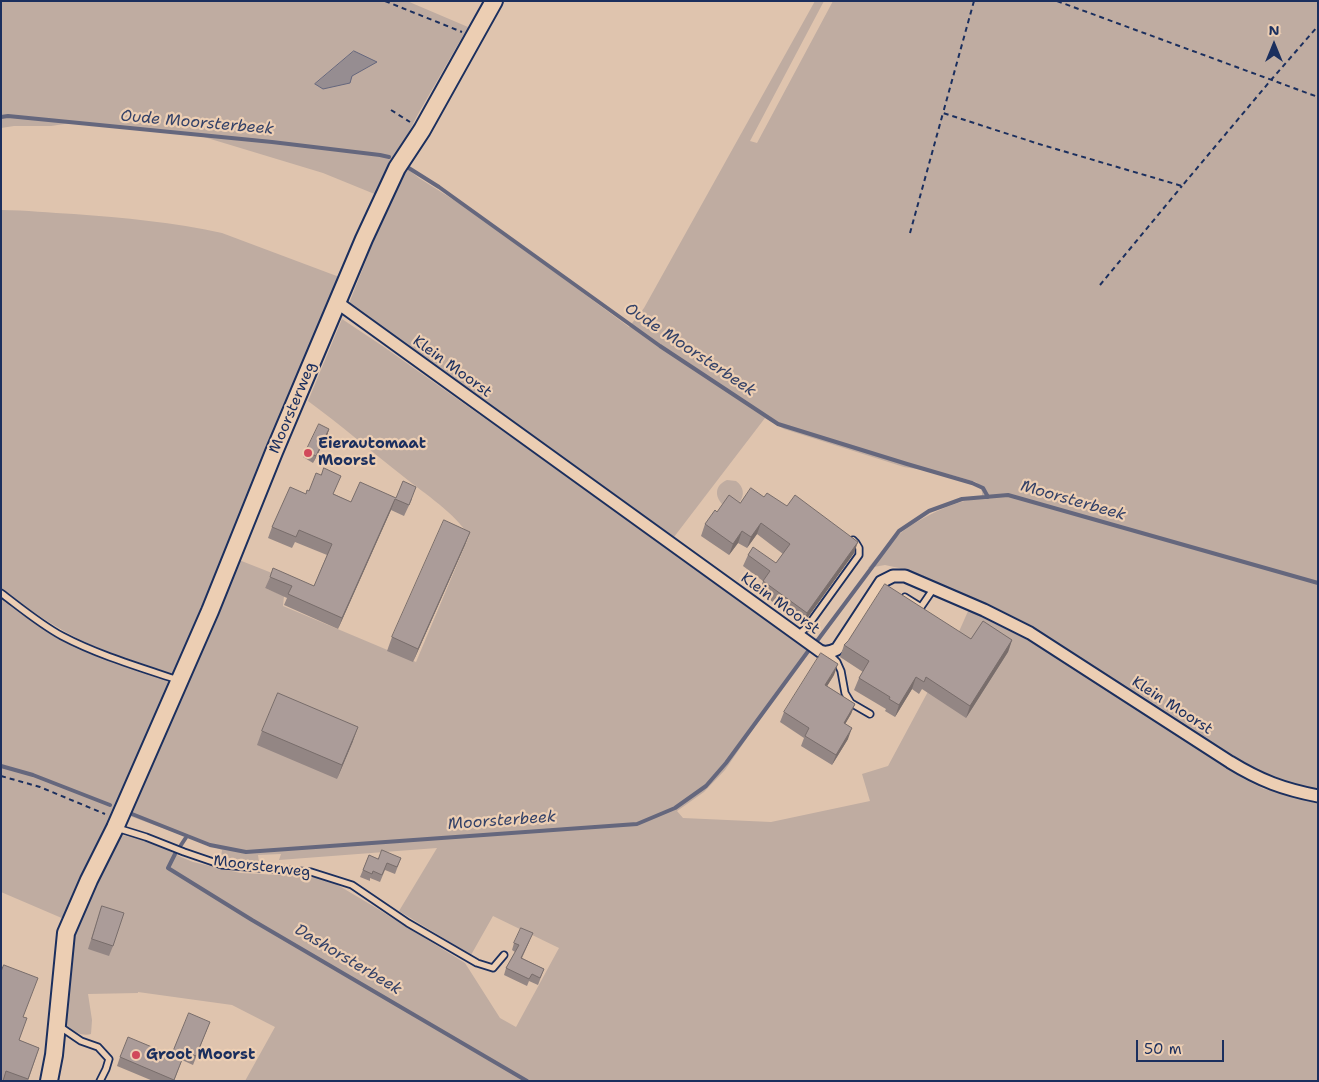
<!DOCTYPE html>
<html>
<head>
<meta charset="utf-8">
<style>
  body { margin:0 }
  #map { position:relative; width:1319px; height:1082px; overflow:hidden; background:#dfc4ae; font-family:"Shantell Sans",sans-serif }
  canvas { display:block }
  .frame { position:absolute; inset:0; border:2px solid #1b2f5e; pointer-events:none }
  .north { position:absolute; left:1249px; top:20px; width:50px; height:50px; -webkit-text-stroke:4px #ecceb3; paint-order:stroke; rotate:0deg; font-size:14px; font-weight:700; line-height:20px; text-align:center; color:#1b2f5e }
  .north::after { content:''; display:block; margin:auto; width:18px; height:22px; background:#1b2f5e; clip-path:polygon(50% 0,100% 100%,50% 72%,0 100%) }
  .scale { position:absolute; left:1136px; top:1040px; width:88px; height:22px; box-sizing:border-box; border:2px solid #1b2f5e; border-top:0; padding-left:6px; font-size:15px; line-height:18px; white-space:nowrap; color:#1b2f5e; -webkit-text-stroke:4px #ecceb3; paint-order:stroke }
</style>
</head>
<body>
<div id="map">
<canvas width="1319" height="1082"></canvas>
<div class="frame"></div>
<div class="north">N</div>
<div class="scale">50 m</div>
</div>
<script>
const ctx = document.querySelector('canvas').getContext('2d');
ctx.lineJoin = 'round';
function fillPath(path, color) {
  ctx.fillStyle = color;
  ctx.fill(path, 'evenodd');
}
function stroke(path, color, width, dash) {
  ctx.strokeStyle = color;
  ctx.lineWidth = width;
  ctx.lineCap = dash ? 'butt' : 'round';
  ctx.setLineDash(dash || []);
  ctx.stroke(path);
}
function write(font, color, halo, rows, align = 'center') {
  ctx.font = font + ' "Shantell Sans",sans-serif';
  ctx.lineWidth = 4.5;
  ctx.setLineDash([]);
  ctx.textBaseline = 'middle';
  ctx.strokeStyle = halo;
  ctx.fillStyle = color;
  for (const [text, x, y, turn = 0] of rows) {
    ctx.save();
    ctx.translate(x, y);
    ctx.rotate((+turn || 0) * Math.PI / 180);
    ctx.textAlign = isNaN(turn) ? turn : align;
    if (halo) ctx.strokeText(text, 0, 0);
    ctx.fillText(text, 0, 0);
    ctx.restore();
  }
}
const green = new Path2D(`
  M1,1H407L468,27L418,114L377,195L323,173L204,137L78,122L51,126H14L1,128Z
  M815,1H824L750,141L757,143L833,1H1318V792L1262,778L1168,716L943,588L899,568L885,565L868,568C876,558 885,548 894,539C915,519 954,501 982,497V492L980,486L976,482L948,474L904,467L784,429L765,418L674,537L348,306L396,185L405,167L419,178L465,207L491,225L629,327L644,308Z
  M1,210C26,210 50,213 74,214C124,218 174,222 222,233L342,278L173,674C145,665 116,656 89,644C57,629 29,610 1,588Z
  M342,319L384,347L809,648L725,770L704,792L677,811L683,818L771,822L870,801L862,774L888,766L953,645L969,609C1067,651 1155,719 1244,779L1264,789L1318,800V1081H245L275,1027L232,1005L138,992V993L88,994L92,1020L91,1034C81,1037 71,1030 64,1023L70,962L75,930L118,834L155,843L181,857L193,862L240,873L301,876L320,878L336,884L373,906L465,963L500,1018L516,1027L559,948L493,916L471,955L399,911L437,848L279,860L281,854L258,855L259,862L221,857L222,850L127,815L239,560L272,573L265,588L284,596L283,606L416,662L469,536C455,513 425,494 404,477C372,452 341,425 308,401Z
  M727,480L736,481C744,487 745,495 739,503L723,505C714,496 715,485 727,480Z
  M1,599L21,614L65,642L120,665L170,681L131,776L64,919L1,892Z`);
const water = new Path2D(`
  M354,51L377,62L352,76L350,83L323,89L315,84Z`);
const stream = new Path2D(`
  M1,117L8,116L272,142L380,155L389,157
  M404,165L439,187L660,346L778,424L907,464L972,483L983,488L988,497
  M817,641L899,531L929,511L962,499L1008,495L1318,583
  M1,766L33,775L110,805
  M127,812L210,845L246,852L637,824L675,808L706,786L726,763L809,650
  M181,845L187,836
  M175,854L168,868L252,920L527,1081`);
const path = new Path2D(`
  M385,1L462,32
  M974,1L943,113L1039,144L1182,186L1271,80L1318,26
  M1057,1L1318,97
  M391,110L410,122
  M910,233L943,113
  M1100,285L1182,186
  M1,776L40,787L105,814`);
const lane = new Path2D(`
  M1,593C21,608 40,624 62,636C98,655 139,667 178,680
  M905,597L921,607L934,588
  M798,635L807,627L859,555V548L856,543L853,540
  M828,653L837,662L841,671L845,693L851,703L870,714
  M117,828L146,837L184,852L222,865L311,872L352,885L408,923L477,963L493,968L504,955
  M59,1026L81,1041L98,1047L109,1059L106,1069L100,1081`);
const street = new Path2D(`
  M338,303L820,651C826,654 831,652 837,649L881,582L893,576H905L984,610L1030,633L1230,762C1261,781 1283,789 1318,796`);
const secondary = new Path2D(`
  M49,1081L54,1055L66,933L89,880L115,828L210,611L274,452L364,239L397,168L422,130L494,1`);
const wall = new Path2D(`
  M329,429L327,436L313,463L303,457L306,451Z
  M306,494H334L351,502L396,498L412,499L404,516L391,510L338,629L284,605L287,598L265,588L270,577L314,586L327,555L295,542L292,548L268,538L272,527Z
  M764,497L854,553L803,624L759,592L763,581L743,566L748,555L776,563L783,554L757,534L747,548L738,543L729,555L701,536L705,524L717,512L740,503Z
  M470,532L465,545L413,662L387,651L392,637Z
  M971,639L1012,640L1008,652L966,718L922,689L919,694L912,689L895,717L885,711L886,709L854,690L859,678L863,672L840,657L844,645Z
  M834,675L827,686L855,704L851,714L845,724L848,739L832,765L801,746L804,738L780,722L784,712Z
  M262,731L353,741L337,779L257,745Z
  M369,855L378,859L401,858L395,874L385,870L380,882L370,878V881L360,877Z
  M102,906L113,946L109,956L88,949Z
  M530,940L522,958L544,969L538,985L529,981L527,986L504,975L506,968L515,952L512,950L514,943Z
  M24,1017L19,1040L39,1048L28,1081H1Z
  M210,1022L193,1065L182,1060L174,1081H153L117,1066L120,1057L171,1055Z`);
const shadedWall = new Path2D(`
  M329,429L327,436L313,463L316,456Z
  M395,499L391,510L338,629L342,618Z
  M761,523L757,534L747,548L751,537Z
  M742,531L738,543L729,555L733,544Z
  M470,532L465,545L413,662L418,649Z
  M858,542L854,553L803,624L807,613Z
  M1012,640L1008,652L966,718L970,706Z
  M838,664L834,675L821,696L825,685Z
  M916,677L912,689L895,717L899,705Z
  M855,704L851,714L840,733L844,723Z
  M358,727L353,741L337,779L342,765Z
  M852,728L848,739L832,765L836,755Z`);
const building = new Path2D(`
  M319,424L329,429L316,456L306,451Z
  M324,468L341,476L333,494L351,502L360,482L396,498L403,481L416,487L409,505L395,499L342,618L288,594L292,586L270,577L273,568L314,586L332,544L299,530L296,537L272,527L290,487L306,494L307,490L309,491L316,473L321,475Z
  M751,488L764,497L767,493L787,506L795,495L858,542L807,613L763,581L770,571L748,555L753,547L776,563L790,544L761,523L751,537L742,531L733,544L705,524L715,510L717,512L729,495L740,503Z
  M444,520L470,532L418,649L392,637Z
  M885,584L971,639L983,621L1012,640L970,706L926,677L924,682L916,677L899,705L889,699L890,697L859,678L869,661L844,645L848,641Z
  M821,653L838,664L825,685L855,704L844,723L852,728L836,755L805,736L809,728L784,712Z
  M278,693L358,727L342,765L262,731Z
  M382,850L401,858L397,867L387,863L382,875L373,871L372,874L363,870L369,855L378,859Z
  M102,906L124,913L113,946L92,939Z
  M521,928L533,933L521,958L544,969L540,978L532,974L529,979L506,968L519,945L514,943Z
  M4,965L38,978L23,1017L27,1018L19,1040L39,1048L28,1079L6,1071L3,1081H1V972Z
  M189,1013L210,1022L196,1056L185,1052L174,1080L120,1057L128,1037L171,1055Z`);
const markers = [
  [308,453,5,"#d1495b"],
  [136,1055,5,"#d1495b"]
];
const streetNames = [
  ["Klein Moorst",452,367,36],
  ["Moorsterweg",293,408,-67],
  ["Klein Moorst",780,604,36],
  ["Klein Moorst",1172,706,33],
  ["Moorsterweg",262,867,7]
];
const poiNames = [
  ["Eierautomaat",318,444],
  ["Moorst",318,461],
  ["Groot Moorst",146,1055]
];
const waterNames = [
  ["Oude Moorsterbeek",197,123,5],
  ["Oude Moorsterbeek",690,350,34],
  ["Moorsterbeek",1073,501,16],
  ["Moorsterbeek",502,821,-4],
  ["Dashorsterbeek",348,960,31]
];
fillPath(green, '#bfaca1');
fillPath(water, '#968d91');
stroke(water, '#65677d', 1);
stroke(stream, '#65677d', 4);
stroke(lane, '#1b2f5e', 9);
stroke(street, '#1b2f5e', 15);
stroke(secondary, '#1b2f5e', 20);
stroke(path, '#1b2f5e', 2, [5, 4]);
stroke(lane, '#ecceb3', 5.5);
stroke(street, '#ecceb3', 11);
stroke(secondary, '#ecceb3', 16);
fillPath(wall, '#938684');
fillPath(shadedWall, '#786d6b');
fillPath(building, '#ab9c99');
stroke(building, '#786d6b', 1);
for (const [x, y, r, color] of markers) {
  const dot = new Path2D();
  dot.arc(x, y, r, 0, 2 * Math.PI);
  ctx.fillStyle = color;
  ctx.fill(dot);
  stroke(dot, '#ecceb3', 2);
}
write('15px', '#1b2f5e', '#ecceb3', streetNames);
write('bold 15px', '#1b2f5e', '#ecceb3', poiNames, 'left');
write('italic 16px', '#344268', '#ecceb3', waterNames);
</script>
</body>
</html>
